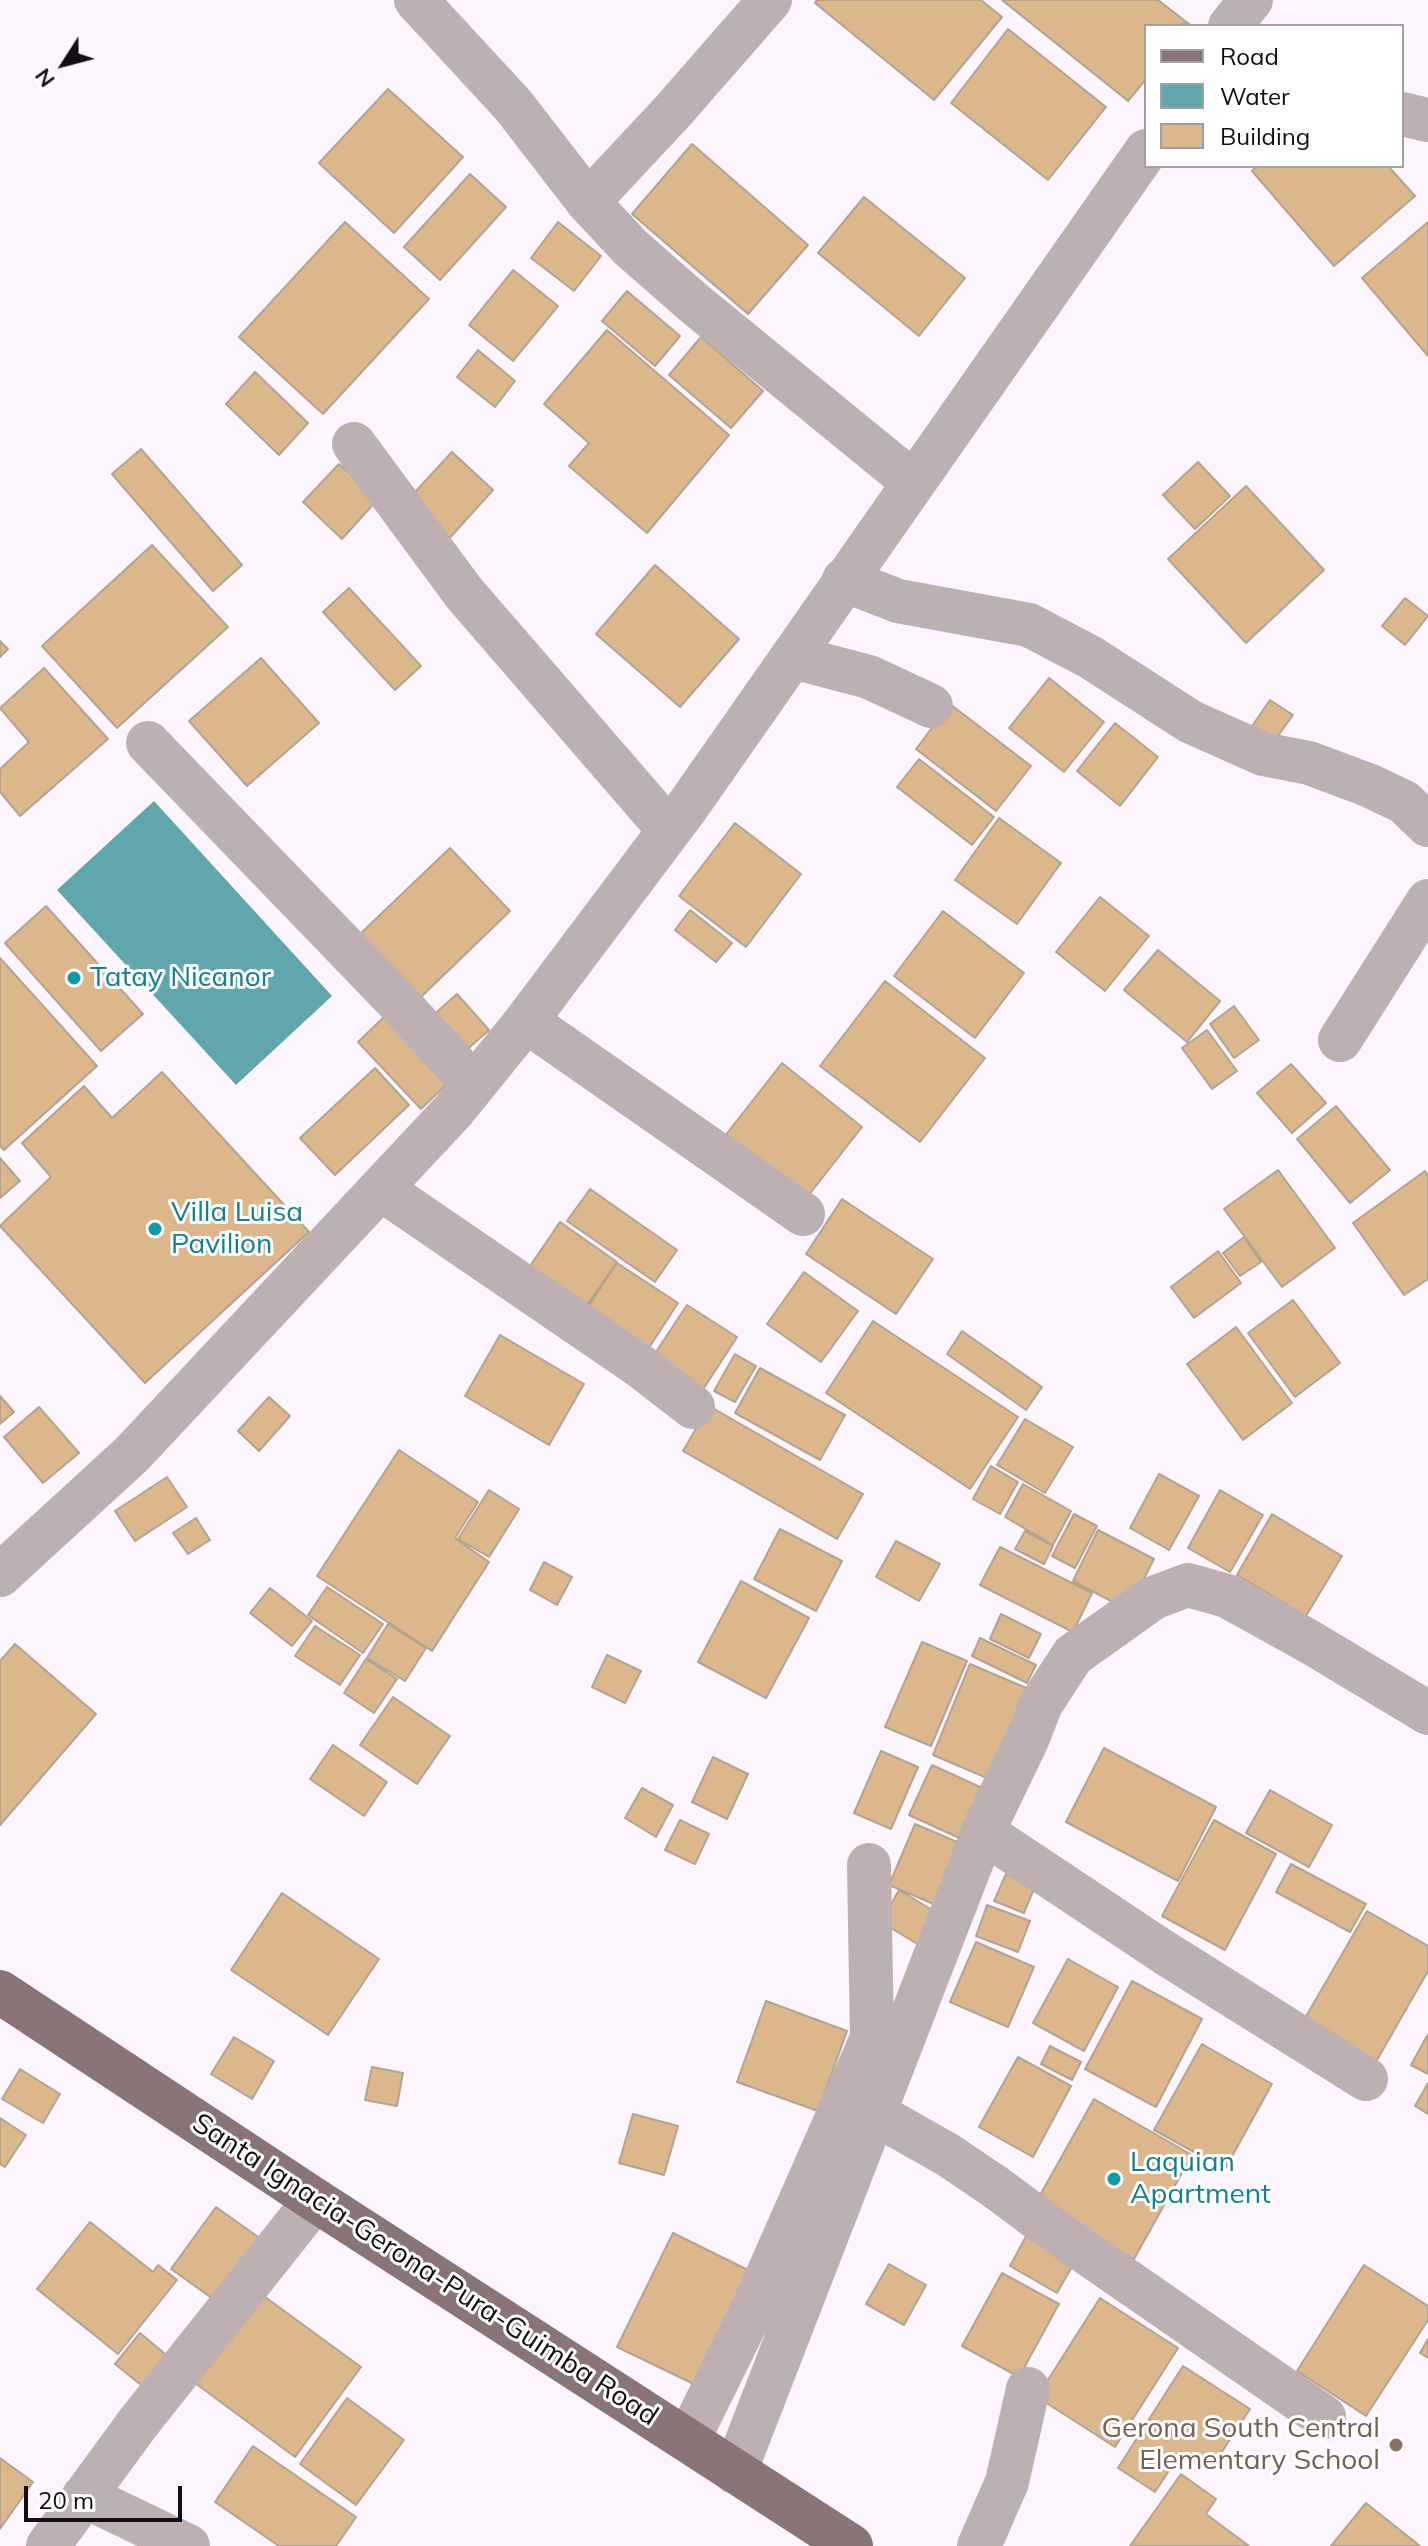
<!DOCTYPE html>
<html>
<head>
<meta charset="utf-8">
<style>
  body { margin:0 }
  #map { position:relative; width:1428px; height:2546px; overflow:hidden; background:#fcf5fe; font-family:Mulish,sans-serif }
  canvas { display:block }
  .legend { position:absolute; left:1144px; top:24px; width:260px; height:144px; box-sizing:border-box; background:#fff; border:2px solid #a19fa1; margin:0; padding:10px 14px; list-style:none; font-size:24px; color:#130e15 }
  .legend li { display:flex; align-items:center; gap:16px; height:40px }
  .legend b { width:40px; border:2px solid #a19fa1 }
  .north { position:absolute; left:24px; top:24px; width:80px; height:80px; -webkit-text-stroke:6px #fff; paint-order:stroke; rotate:234deg; font-size:22px; font-weight:700; line-height:32px; text-align:center; color:#130e15 }
  .north::after { content:''; display:block; margin:auto; width:28px; height:36px; background:#130e15; clip-path:polygon(50% 0,100% 100%,50% 72%,0 100%) }
  .scale { position:absolute; left:24px; top:2486px; width:158px; height:36px; box-sizing:border-box; border:4px solid #130e15; border-top:0; padding-left:10px; font-size:24px; line-height:28px; white-space:nowrap; color:#130e15; -webkit-text-stroke:6px #fff; paint-order:stroke }
</style>
</head>
<body>
<div id="map">
<canvas width="1428" height="2546"></canvas>
<ul class="legend">
<li><b style="height:10px;background:#897478"></b>Road</li>
<li><b style="height:22px;background:#5fa7ac"></b>Water</li>
<li><b style="height:22px;background:#dcb78b"></b>Building</li>
</ul>
<div class="north">N</div>
<div class="scale">20 m</div>
</div>
<script>
const ctx = document.querySelector('canvas').getContext('2d');
ctx.lineJoin = 'round';
function fillPath(path, color) {
  ctx.fillStyle = color;
  ctx.fill(path, 'evenodd');
}
function stroke(path, color, width, dash) {
  ctx.strokeStyle = color;
  ctx.lineWidth = width;
  ctx.lineCap = dash ? 'butt' : 'round';
  ctx.setLineDash(dash || []);
  ctx.stroke(path);
}
function write(font, color, halo, rows, align = 'center') {
  ctx.font = font + ' Mulish,sans-serif';
  ctx.lineWidth = 6;
  ctx.setLineDash([]);
  ctx.textBaseline = 'middle';
  ctx.strokeStyle = halo;
  ctx.fillStyle = color;
  for (const [text, x, y, turn = 0] of rows) {
    ctx.save();
    ctx.translate(x, y);
    ctx.rotate((+turn || 0) * Math.PI / 180);
    ctx.textAlign = isNaN(turn) ? turn : align;
    if (halo) ctx.strokeText(text, 0, 0);
    ctx.fillText(text, 0, 0);
    ctx.restore();
  }
}
const water = new Path2D(`
  M154,801L332,996L236,1085L57,890Z`);
const building = new Path2D(`
  M817,0H981L1002,17L934,100L815,3Z
  M1002,0H1158L1189,24L1146,26V79L1128,101Z
  M1008,29L1106,107L1048,180L951,103Z
  M388,89L463,157L394,233L319,163Z
  M692,144L808,245L748,314L632,214Z
  M1257,166H1388L1415,196L1334,266L1252,171Z
  M470,174L506,207L440,280L404,247Z
  M864,197L965,278L919,336L818,253Z
  M345,222L429,299L323,414L239,337Z
  M558,222L601,256L574,291L531,258Z
  M1428,222V356L1362,278Z
  M513,270L558,306L513,361L469,325Z
  M627,291L680,336L655,366L602,321Z
  M607,330L729,435L647,533L569,466L589,443L544,404Z
  M701,337L763,391L731,428L669,375Z
  M478,350L515,381L495,407L457,377Z
  M255,372L308,423L279,455L226,404Z
  M141,449L242,565L213,591L112,474Z
  M452,452L493,490L446,542L404,504Z
  M1198,462L1230,496L1195,529L1163,495Z
  M339,464L378,499L342,539L303,502Z
  M1246,486L1324,570L1246,643L1168,559Z
  M152,545L228,627L117,728L42,646Z
  M655,565L739,639L680,707L596,634Z
  M349,588L421,666L395,690L323,612Z
  M1405,598L1428,616L1405,645L1382,626Z
  M0,641L8,649L0,657Z
  M261,658L319,723L247,786L189,721Z
  M44,668L108,739L20,816L0,792V769L29,742L0,708Z
  M1049,678L1104,722L1064,772L1009,728Z
  M1270,700L1293,715L1270,747L1248,732Z
  M950,704L1031,766L996,811L916,749Z
  M1115,723L1158,757L1120,806L1077,771Z
  M919,759L994,817L972,845L897,787Z
  M999,818L1061,863L1017,924L955,880Z
  M735,823L801,874L746,947L679,896Z
  M450,848L510,911L421,997L360,934Z
  M1100,897L1149,936L1105,991L1056,952Z
  M46,906L143,1014L101,1051L5,943Z
  M690,910L732,943L716,962L675,930Z
  M943,911L1024,973L975,1038L894,976Z
  M1158,950L1220,1001L1187,1042L1124,990Z
  M0,958L97,1066L4,1150L0,1146Z
  M885,981L985,1058L920,1142L820,1066Z
  M457,994L489,1030L462,1054L430,1018Z
  M1234,1006L1259,1040L1234,1058L1210,1024Z
  M387,1014L449,1082L421,1109L358,1042Z
  M1207,1030L1237,1071L1212,1089L1182,1048Z
  M782,1063L862,1127L801,1205L721,1141Z
  M1291,1064L1326,1103L1292,1133L1257,1093Z
  M375,1068L409,1105L335,1175L300,1138Z
  M162,1072L309,1232L145,1383L0,1226L51,1177L22,1143L84,1086L112,1118Z
  M1336,1106L1390,1170L1350,1203L1297,1139Z
  M0,1158L20,1181L0,1198Z
  M1278,1170L1335,1248L1282,1287L1224,1209Z
  M1425,1171L1428,1176V1279L1404,1295L1353,1223Z
  M590,1189L677,1250L655,1282L567,1221Z
  M842,1199L933,1259L896,1314L806,1254Z
  M560,1222L617,1262L585,1308L528,1269Z
  M1244,1237L1261,1262L1240,1276L1223,1253Z
  M1218,1251L1241,1283L1194,1318L1171,1287Z
  M617,1263L678,1303L643,1357L582,1316Z
  M804,1272L858,1311L821,1362L767,1324Z
  M1293,1300L1340,1363L1295,1397L1248,1333Z
  M687,1305L737,1337L702,1391L652,1358Z
  M873,1321L1018,1417L970,1489L826,1393Z
  M1236,1327L1292,1403L1243,1440L1187,1364Z
  M962,1331L1042,1387L1026,1410L947,1354Z
  M500,1335L584,1384L549,1445L465,1396Z
  M735,1354L756,1366L735,1402L714,1391Z
  M760,1368L845,1415L820,1460L735,1413Z
  M0,1396L14,1412L0,1424Z
  M269,1397L290,1416L259,1451L238,1431Z
  M709,1406L863,1494L837,1539L683,1451Z
  M39,1407L79,1453L43,1483L4,1437Z
  M1025,1419L1073,1447L1045,1493L997,1465Z
  M399,1450L478,1502L455,1538L489,1562L432,1651L317,1576Z
  M991,1466L1018,1482L1000,1514L973,1499Z
  M1159,1474L1199,1496L1169,1550L1130,1528Z
  M167,1477L187,1507L135,1541L115,1511Z
  M1023,1484L1071,1511L1053,1545L1005,1517Z
  M489,1490L519,1509L489,1557L458,1539Z
  M1220,1490L1263,1515L1230,1572L1188,1548Z
  M1074,1514L1097,1526L1075,1568L1052,1556Z
  M1272,1514L1342,1556L1306,1616L1237,1575Z
  M196,1518L210,1540L188,1554L173,1533Z
  M780,1529L842,1561L816,1611L754,1579Z
  M1098,1530L1154,1559L1128,1610L1073,1581Z
  M1025,1531L1053,1546L1044,1564L1015,1549Z
  M896,1541L940,1564L919,1601L876,1577Z
  M1000,1547L1092,1593L1073,1632L980,1585Z
  M544,1562L572,1577L557,1605L530,1590Z
  M741,1581L809,1618L766,1698L698,1662Z
  M327,1587L383,1624L363,1653L308,1615Z
  M270,1588L312,1621L292,1646L250,1613Z
  M1001,1614L1041,1634L1029,1658L990,1639Z
  M388,1624L426,1648L405,1681L367,1658Z
  M315,1626L360,1655L340,1685L295,1656Z
  M980,1638L1036,1665L1027,1683L972,1656Z
  M922,1642L967,1661L931,1746L885,1727Z
  M15,1644L96,1714L0,1825V1661Z
  M607,1655L641,1671L625,1703L592,1687Z
  M366,1659L397,1679L374,1713L344,1693Z
  M970,1664L1031,1690L994,1781L933,1755Z
  M393,1697L450,1736L417,1784L360,1745Z
  M333,1745L387,1782L364,1816L310,1779Z
  M1104,1748L1216,1807L1178,1881L1066,1822Z
  M881,1751L918,1767L891,1829L854,1813Z
  M713,1757L748,1774L727,1819L692,1802Z
  M932,1765L991,1792L968,1842L909,1815Z
  M642,1788L673,1805L656,1837L625,1818Z
  M1270,1790L1332,1825L1309,1867L1246,1833Z
  M680,1820L709,1834L695,1864L665,1850Z
  M1214,1820L1276,1854L1225,1950L1162,1916Z
  M915,1824L969,1847L943,1908L889,1885Z
  M1291,1864L1366,1904L1350,1932L1276,1892Z
  M1006,1874L1035,1886L1024,1913L994,1901Z
  M899,1890L942,1916L924,1948L881,1922Z
  M282,1893L379,1959L328,2035L231,1970Z
  M987,1905L1030,1921L1018,1952L976,1936Z
  M1367,1911L1428,1946V1971L1373,2067L1301,2025Z
  M976,1942L1034,1967L1008,2027L950,2002Z
  M1068,1959L1118,1987L1084,2051L1033,2023Z
  M1132,1981L1202,2019L1156,2107L1085,2069Z
  M766,2001L847,2031L818,2111L737,2082Z
  M1428,2034V2074L1411,2065Z
  M234,2037L274,2061L252,2099L211,2074Z
  M1202,2044L1272,2084L1225,2169L1154,2130Z
  M1050,2046L1081,2062L1072,2080L1041,2064Z
  M1018,2057L1071,2086L1033,2157L979,2127Z
  M372,2067L403,2073L397,2106L365,2100Z
  M20,2069L60,2094L43,2123L2,2099Z
  M1428,2083V2114L1415,2106Z
  M1094,2099L1192,2155L1134,2259L1035,2204Z
  M633,2114L678,2126L664,2175L619,2163Z
  M0,2118L26,2135L5,2167L0,2164Z
  M216,2207L261,2239L216,2301L171,2269Z
  M90,2222L153,2272L158,2265L177,2280L118,2354L37,2289Z
  M1030,2229L1078,2256L1057,2293L1010,2266Z
  M673,2233L754,2273L700,2387L617,2347Z
  M889,2264L926,2285L904,2325L866,2304Z
  M1364,2265L1428,2306V2320L1366,2416L1297,2371Z
  M1002,2273L1059,2304L1019,2377L962,2346Z
  M261,2294L361,2367L295,2457L195,2383Z
  M1100,2298L1178,2348L1115,2447L1037,2397Z
  M140,2333L170,2358L146,2389L115,2364Z
  M1428,2339V2358L1420,2353Z
  M1183,2366L1250,2409L1210,2470L1181,2452L1155,2492L1118,2468Z
  M347,2398L404,2440L356,2505L300,2464Z
  M253,2446L356,2517L336,2546H279L215,2502Z
  M0,2458L33,2482L0,2529Z
  M1181,2474L1216,2499L1206,2514L1249,2546H1130Z
  M1366,2503L1420,2546H1331Z`);
const minor = new Path2D(`
  M416,0L513,105L588,202L630,247L695,304L913,482
  M1230,26L1251,0
  M1402,114L1428,120
  M588,202L673,111L770,0
  M354,444L464,593L669,830
  M844,580L898,601L1029,625L1090,657L1191,722L1263,754L1309,763L1368,785L1404,802L1428,825
  M793,657L869,677L931,706
  M148,743L396,1000L474,1085
  M526,1021L803,1214
  M1340,1040L1428,901
  M381,1189L640,1366L693,1407
  M0,1575L132,1454L454,1110L526,1021L687,807L1146,151
  M983,1832L1165,1953L1366,2079
  M874,2113L948,2155L994,2186L1052,2229L1324,2417
  M688,2440L754,2306L872,2038L869,1865
  M735,2472L986,1825L1027,1740L1041,1704L1073,1655L1153,1598L1188,1585L1227,1596L1310,1642L1428,1713
  M84,2496L188,2546
  M48,2546L138,2423L315,2200
  M979,2546L1007,2482L1028,2389`);
const major = new Path2D(`
  M0,1992L315,2200L851,2546`);
const markers = [
  [74,978,8,"#0f9aa8"],
  [155,1229,8,"#0f9aa8"],
  [1114,2179,8,"#0f9aa8"],
  [1396,2445,8,"#8d6e63"]
];
const cultureNames = [
  ["Tatay Nicanor",90,978],
  ["Villa Luisa",171,1213],
  ["Pavilion",171,1245],
  ["Laquian",1130,2163],
  ["Apartment",1130,2195]
];
const streetNames = [
  ["Santa Ignacia-Gerona-Pura-Guimba Road",425,2270,33]
];
const educationNames = [
  ["Gerona South Central",1380,2429],
  ["Elementary School",1380,2461]
];
fillPath(water, '#5fa7ac');
fillPath(building, '#dcb78b');
stroke(building, '#b3a391', 2);
stroke(minor, '#bcb0b2', 44);
stroke(major, '#897478', 44);
for (const [x, y, r, color] of markers) {
  const dot = new Path2D();
  dot.arc(x, y, r, 0, 2 * Math.PI);
  ctx.fillStyle = color;
  ctx.fill(dot);
  stroke(dot, '#fff', 3);
}
write('28px', '#0d838f', '#fff', cultureNames, 'left');
write('28px', '#130e15', '#fff', streetNames);
write('28px', '#785e54', '#fff', educationNames, 'right');
</script>
</body>
</html>
